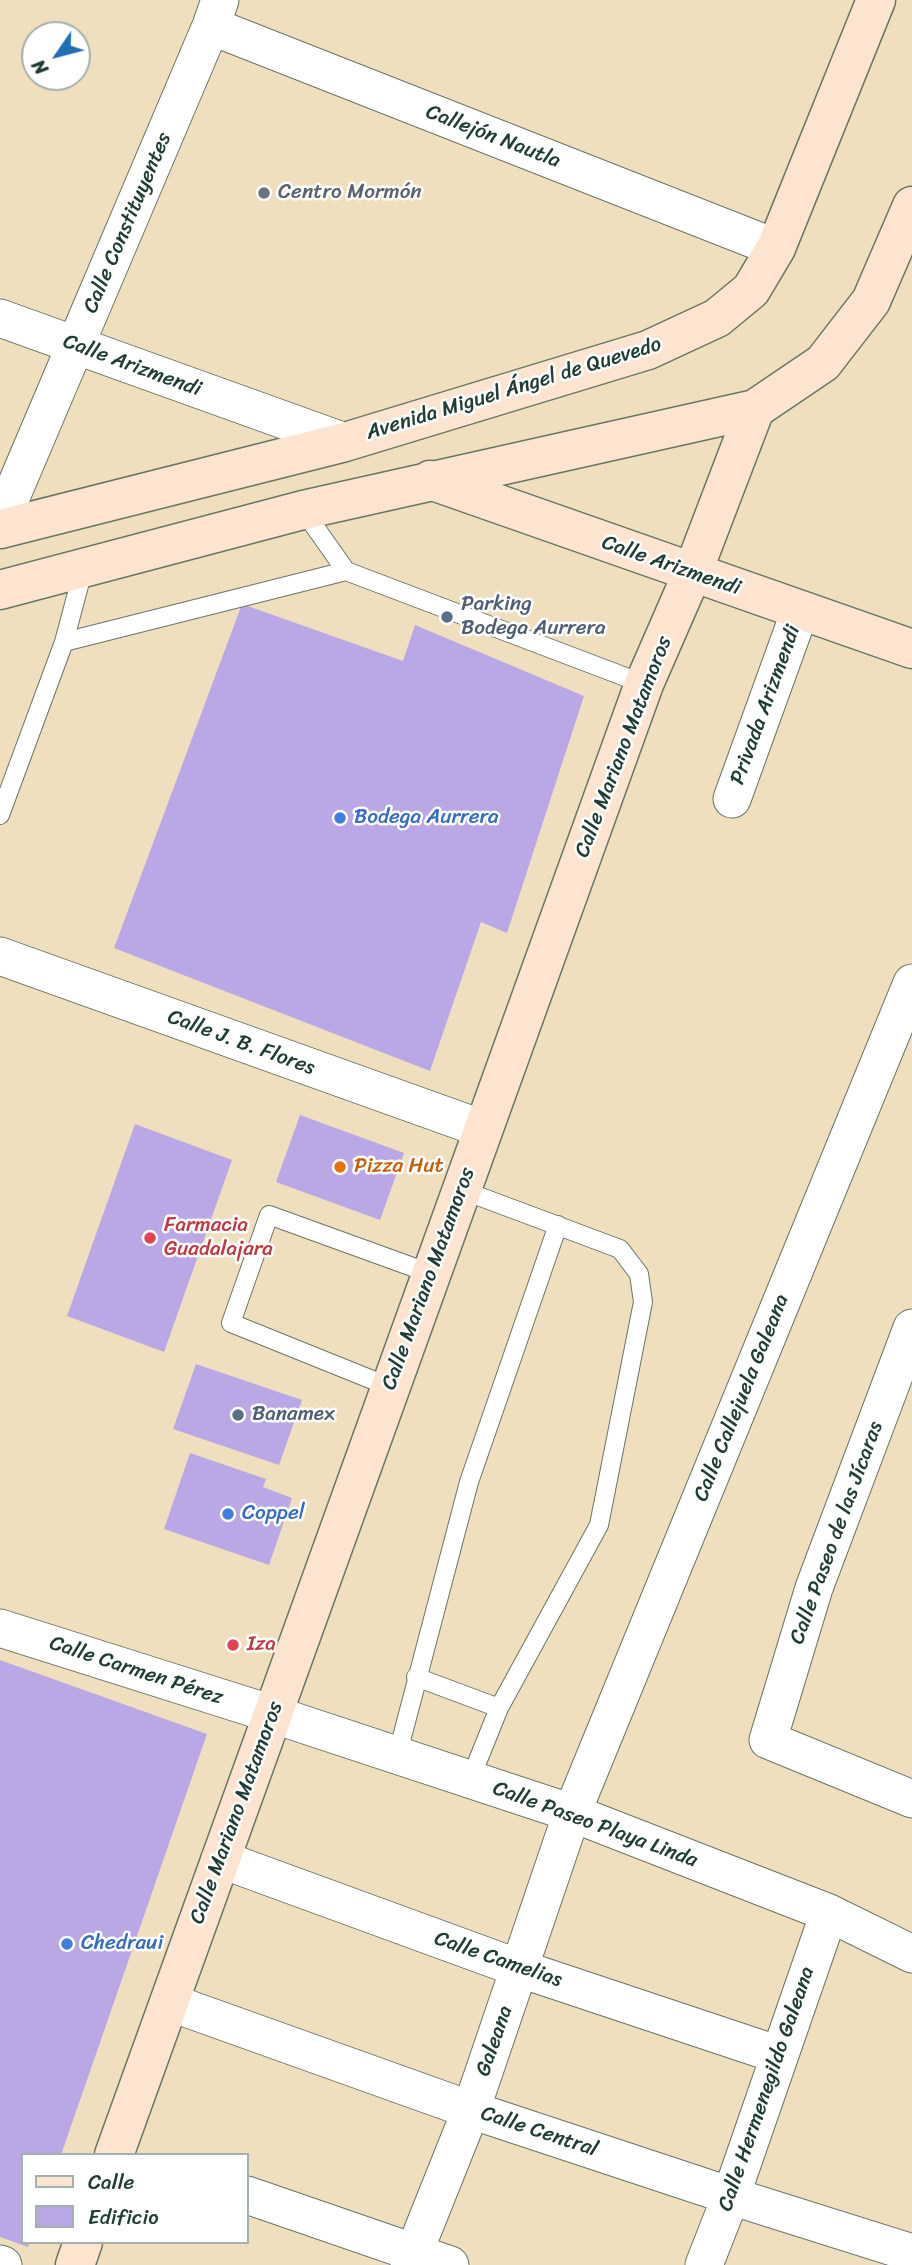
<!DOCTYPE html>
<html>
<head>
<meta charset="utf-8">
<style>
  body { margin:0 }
  #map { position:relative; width:912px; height:2265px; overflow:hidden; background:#efdfbe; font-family:Sriracha,sans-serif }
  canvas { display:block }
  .legend { position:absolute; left:21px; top:2153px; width:228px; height:91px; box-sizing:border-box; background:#fff; border:2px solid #a5b1ae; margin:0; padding:9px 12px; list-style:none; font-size:21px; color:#1f3d34 }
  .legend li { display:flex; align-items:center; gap:14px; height:35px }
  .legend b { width:35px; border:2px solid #a5b1ae }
  .north { position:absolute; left:21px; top:21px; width:70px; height:70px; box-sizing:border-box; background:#fff; border:2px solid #a5b1ae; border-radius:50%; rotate:235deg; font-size:19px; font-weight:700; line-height:28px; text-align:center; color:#1f3d34 }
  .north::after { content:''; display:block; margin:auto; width:24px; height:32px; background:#1f6fb2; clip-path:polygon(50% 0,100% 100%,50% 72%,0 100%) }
</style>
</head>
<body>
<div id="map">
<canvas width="912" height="2265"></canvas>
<ul class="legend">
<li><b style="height:9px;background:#fde4d0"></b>Calle</li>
<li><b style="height:19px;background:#baa8e6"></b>Edificio</li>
</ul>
<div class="north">N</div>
</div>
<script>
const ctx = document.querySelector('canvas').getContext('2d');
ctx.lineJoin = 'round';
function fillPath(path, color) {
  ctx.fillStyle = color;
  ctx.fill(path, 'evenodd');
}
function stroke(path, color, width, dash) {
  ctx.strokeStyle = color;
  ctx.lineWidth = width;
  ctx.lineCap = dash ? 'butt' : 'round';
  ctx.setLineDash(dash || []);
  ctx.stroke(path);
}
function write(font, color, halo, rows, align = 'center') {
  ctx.font = font + ' Sriracha,sans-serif';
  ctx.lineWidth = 5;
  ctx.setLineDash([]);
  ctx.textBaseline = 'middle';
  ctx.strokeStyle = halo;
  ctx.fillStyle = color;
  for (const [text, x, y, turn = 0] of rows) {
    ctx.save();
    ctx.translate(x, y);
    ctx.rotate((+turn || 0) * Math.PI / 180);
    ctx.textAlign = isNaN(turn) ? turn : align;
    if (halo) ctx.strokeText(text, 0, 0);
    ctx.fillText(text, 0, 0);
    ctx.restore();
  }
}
const building = new Path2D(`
  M242,604L403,661L415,625L584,696L507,933L481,922L430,1071L114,948Z
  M300,1115L404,1153L380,1220L276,1182Z
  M135,1124L232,1160L164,1352L67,1316Z
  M196,1364L302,1400L279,1465L173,1429Z
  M190,1453L266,1479L263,1487L292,1498L269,1565L164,1529Z
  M0,1660L207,1734L61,2155H23V2242H30L28,2247L0,2237Z`);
const lane = new Path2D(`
  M303,510L346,571L644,684
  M64,642L84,567
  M0,815L64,642L346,571
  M462,1190L620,1249L639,1274L643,1302L599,1525L499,1708L470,1780
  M390,1387L231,1323L269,1215L432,1274
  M416,1677L499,1708
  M397,1756L469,1482L558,1225`);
const street = new Path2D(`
  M211,26L776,248
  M0,318L345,442
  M0,523L211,26L220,0
  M732,799L800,611
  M0,956L483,1129
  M912,1328L814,1588L768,1740L912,1799
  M0,1628L272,1714L572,1813L829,1913L912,1954
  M220,1859L521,1969L779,2055
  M169,2002L471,2110L731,2196L912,2253
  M247,2195L450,2265
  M0,2264L3,2265
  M409,2265L471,2110L572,1813L912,983
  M704,2265L731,2196L829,1913`);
const secondary = new Path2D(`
  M430,480L912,649
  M0,529L345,442L648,350L717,318L751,290L776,248L876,0
  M0,590L303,510L755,409L823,363L871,301L912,206
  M114,2155L644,684L692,574L755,409
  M75,2265L83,2242`);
const markers = [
  [264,193,7,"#6b7280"],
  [447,617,7,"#5c6f8a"],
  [340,818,7,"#3f7fe0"],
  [340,1167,7,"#e8710a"],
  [150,1238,7,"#e0444e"],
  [238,1415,7,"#5c6f8a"],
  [228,1514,7,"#3f7fe0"],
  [233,1645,7,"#e0444e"],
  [67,1944,7,"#3f7fe0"]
];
const streetNames = [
  ["Callejón Nautla",493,137,21],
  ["Calle Constituyentes",128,223,-67],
  ["Calle Arizmendi",132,366,20],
  ["Avenida Miguel Ángel de Quevedo",514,389,-17],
  ["Calle Arizmendi",671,566,19],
  ["Privada Arizmendi",766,705,-70],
  ["Calle Mariano Matamoros",624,747,-69],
  ["Calle J. B. Flores",241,1043,20],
  ["Calle Mariano Matamoros",429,1279,-70],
  ["Calle Callejuela Galeana",742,1398,-68],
  ["Calle Paseo de las Jícaras",837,1533,-70],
  ["Calle Carmen Pérez",136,1671,18],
  ["Calle Mariano Matamoros",237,1813,-70],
  ["Calle Paseo Playa Linda",595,1825,20],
  ["Calle Camelias",498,1960,19],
  ["Galeana",495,2041,-71],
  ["Calle Hermenegildo Galeana",767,2089,-71],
  ["Calle Central",539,2132,18]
];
const worshipNames = [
  ["Centro Mormón",278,193]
];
const serviceNames = [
  ["Parking",461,605],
  ["Bodega Aurrera",461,629],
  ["Banamex",252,1415]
];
const shopNames = [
  ["Bodega Aurrera",354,818],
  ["Coppel",242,1514],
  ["Chedraui",81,1944]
];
const foodNames = [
  ["Pizza Hut",354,1167]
];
const healthNames = [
  ["Farmacia",164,1226],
  ["Guadalajara",164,1250],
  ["Iza",247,1645]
];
fillPath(building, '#baa8e6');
stroke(lane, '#687664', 20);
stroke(street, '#687664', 39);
stroke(secondary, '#687664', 41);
stroke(lane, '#fff', 18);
stroke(street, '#fff', 37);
stroke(secondary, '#fde4d0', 38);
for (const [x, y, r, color] of markers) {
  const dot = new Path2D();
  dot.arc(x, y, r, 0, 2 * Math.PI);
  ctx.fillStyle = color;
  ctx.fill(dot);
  stroke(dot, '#fff', 2.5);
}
write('21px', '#1f3d34', '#fff', streetNames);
write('21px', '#5b616d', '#fff', worshipNames, 'left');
write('21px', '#4e5e75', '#fff', serviceNames, 'left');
write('21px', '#366cbe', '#fff', shopNames, 'left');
write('21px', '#c56008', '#fff', foodNames, 'left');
write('21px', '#be3a42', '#fff', healthNames, 'left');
</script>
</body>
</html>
